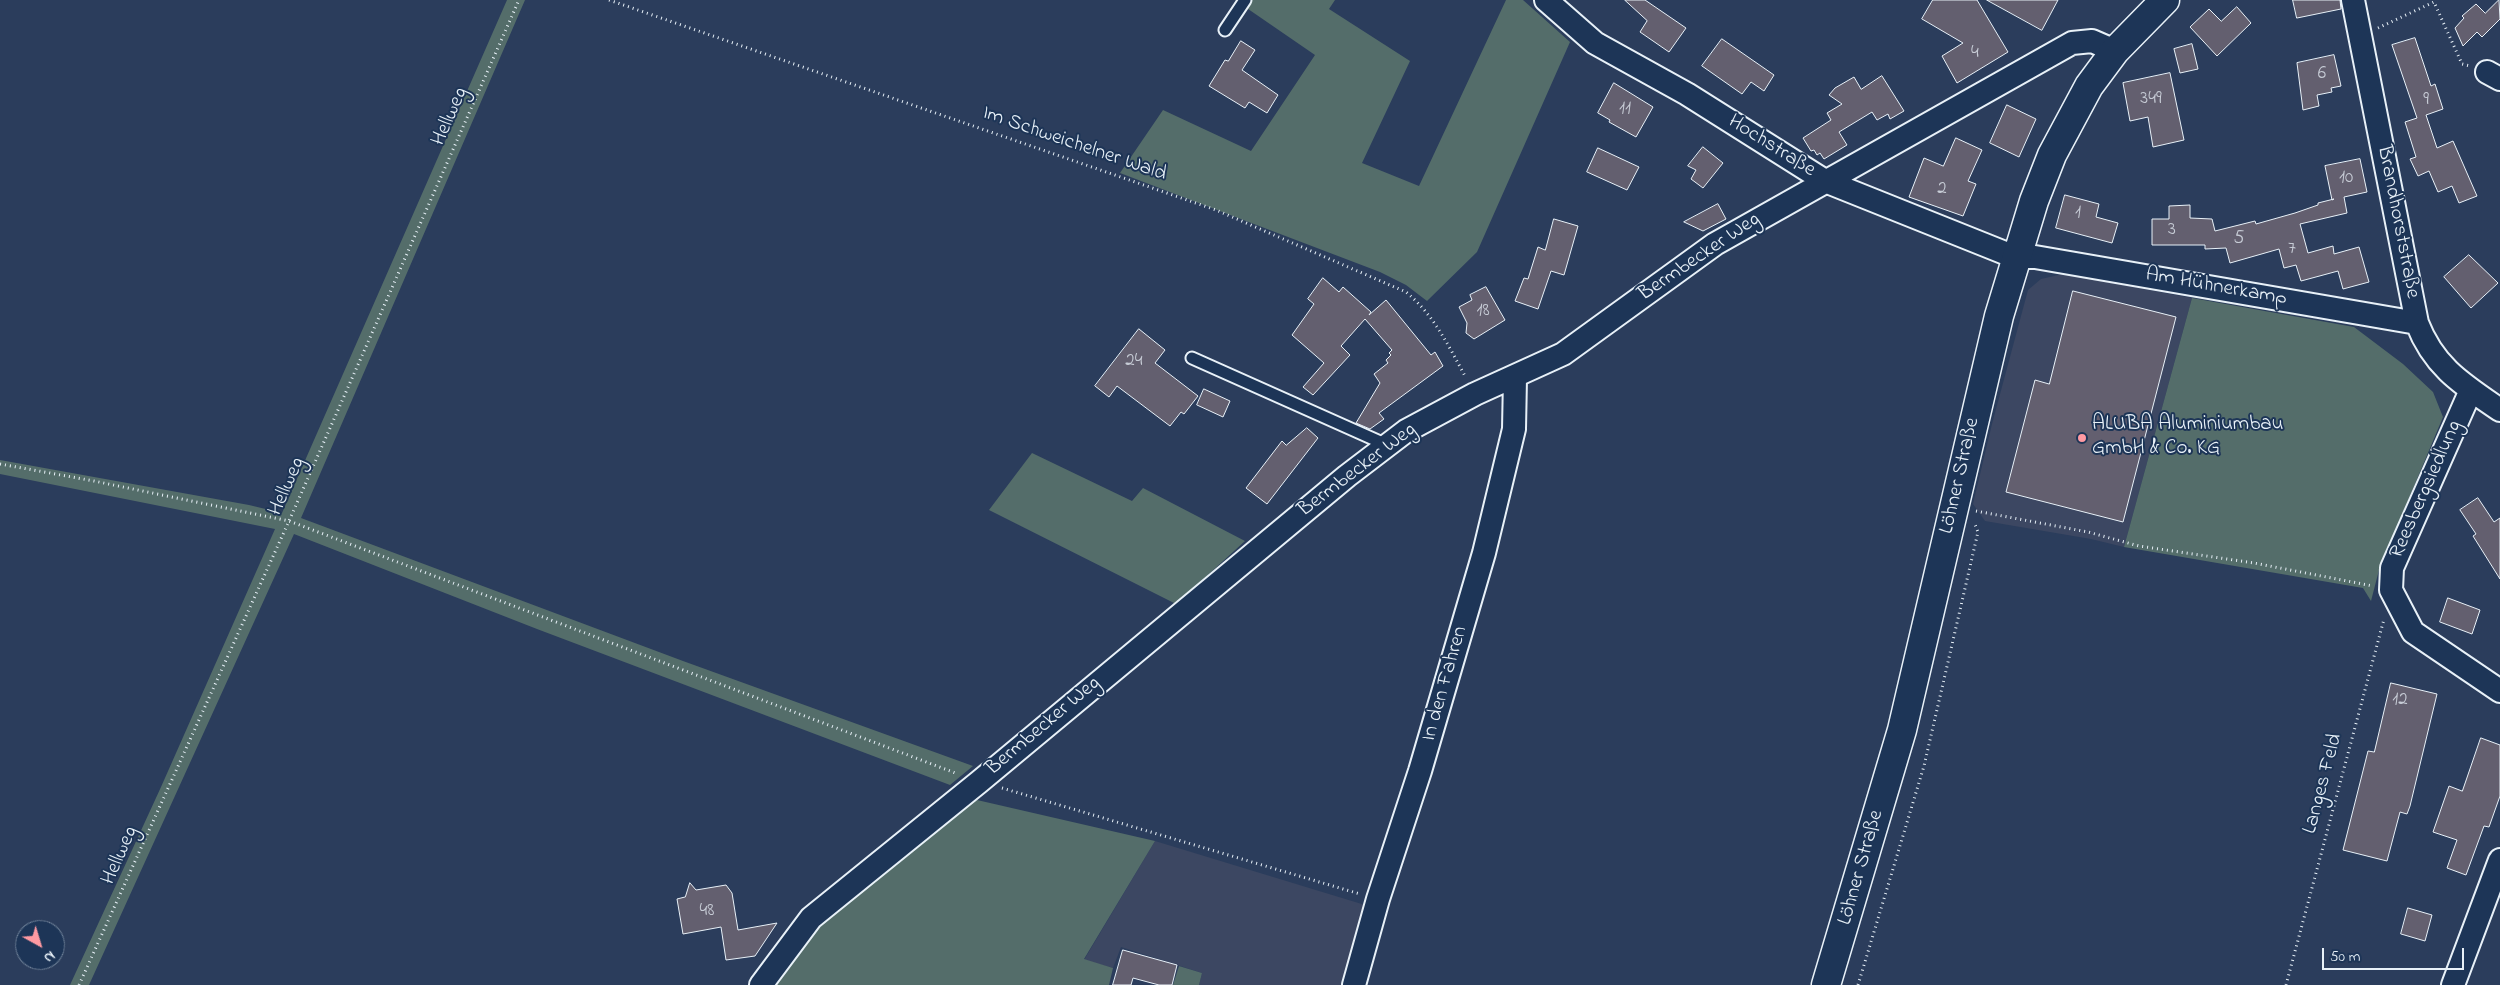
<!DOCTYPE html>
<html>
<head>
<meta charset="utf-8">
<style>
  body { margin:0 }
  #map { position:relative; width:2500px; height:985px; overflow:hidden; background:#2b3d5c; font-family:"Indie Flower",sans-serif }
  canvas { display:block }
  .north { position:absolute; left:15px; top:920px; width:50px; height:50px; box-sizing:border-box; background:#1d3557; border:1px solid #6e8097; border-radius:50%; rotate:141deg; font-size:14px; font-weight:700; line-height:20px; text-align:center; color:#e8f1f8 }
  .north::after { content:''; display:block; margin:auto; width:18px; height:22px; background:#ff9aa2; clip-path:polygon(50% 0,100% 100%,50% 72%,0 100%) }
  .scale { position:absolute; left:2322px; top:948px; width:142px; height:22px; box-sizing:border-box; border:2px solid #e8f1f8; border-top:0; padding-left:6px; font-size:15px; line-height:18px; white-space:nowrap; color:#e8f1f8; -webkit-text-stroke:4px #1d3557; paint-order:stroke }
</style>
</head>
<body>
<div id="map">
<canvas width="2500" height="985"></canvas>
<div class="north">N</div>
<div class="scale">50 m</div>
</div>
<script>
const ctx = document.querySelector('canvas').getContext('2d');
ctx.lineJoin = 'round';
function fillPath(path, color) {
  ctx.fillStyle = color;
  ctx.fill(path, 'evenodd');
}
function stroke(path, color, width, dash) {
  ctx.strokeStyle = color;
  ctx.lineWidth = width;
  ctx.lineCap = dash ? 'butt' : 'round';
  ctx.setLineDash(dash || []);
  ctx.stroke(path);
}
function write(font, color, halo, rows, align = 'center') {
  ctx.font = font + ' "Indie Flower",sans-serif';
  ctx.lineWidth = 4;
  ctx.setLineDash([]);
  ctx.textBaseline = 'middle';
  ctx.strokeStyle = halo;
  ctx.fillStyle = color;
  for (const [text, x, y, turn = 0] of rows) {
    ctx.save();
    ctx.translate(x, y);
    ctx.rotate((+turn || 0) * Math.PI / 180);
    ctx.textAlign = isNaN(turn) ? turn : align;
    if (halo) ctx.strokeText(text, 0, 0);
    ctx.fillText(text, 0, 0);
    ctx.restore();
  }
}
const built = new Path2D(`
  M2063,274L2192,298L2124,547L2091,539L1985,521L1973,504L1992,424L2028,290L2041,279Z
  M1155,841L1365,905L1343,985H1199L1202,973L1121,947L1113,968L1084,960Z`);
const green = new Path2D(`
  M507,0H525L301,518L683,661L973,766L950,785L537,629L294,534L89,985H70L161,787L275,529L0,474V460L249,505L282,513Z
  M1235,0H1335L1329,9L1410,61L1362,163L1419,186L1506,0H1523L1570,42L1477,252L1427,301L1406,285L1380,272L1120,173L1163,110L1251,151L1315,55Z
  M2192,298L2354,327L2403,364L2433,392L2443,417L2379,570L2371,601L2363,588L2124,547Z
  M1032,453L1132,501L1143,488L1245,541L1176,604L989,510Z
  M977,800L1155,841L1084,959L1113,968L1109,985H772L811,930L947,815Z
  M1179,966L1202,973L1199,985H1173Z`);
const building = new Path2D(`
  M1625,0H1645L1686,28L1669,52L1640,32L1647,21Z
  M1933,0H1977L2008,52L1957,83L1942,56L1963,43L1922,19Z
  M1987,0H2058L2042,30Z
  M2293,0H2340L2341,9L2297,18Z
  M2499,0L2500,19L2482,37L2477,32L2463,46L2455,28L2464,18L2462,16L2476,4L2485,13Z
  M2237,7L2251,23L2217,56L2190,27L2209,9L2221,21Z
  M2415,38L2431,86L2435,84L2443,109L2426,115L2437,148L2453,141L2477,196L2459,203L2452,186L2438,192L2429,171L2418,176L2410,159L2416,157L2405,122L2417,118L2392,45Z
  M1722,39L1774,75L1764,91L1751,82L1742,94L1702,66Z
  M1241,41L1255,50L1242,70L1278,95L1267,113L1249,102L1245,108L1209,86L1225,60L1228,61Z
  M2192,44L2198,69L2180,73L2174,49Z
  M2334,55L2341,86L2331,88L2332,92L2317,95L2319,106L2303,110L2297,63Z
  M2170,73L2184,140L2153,147L2148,117L2130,121L2123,83Z
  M1882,76L1904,111L1890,119L1888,114L1877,120L1872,112L1839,132L1847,145L1824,159L1820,153L1817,155L1814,150L1811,151L1803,138L1831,120L1827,113L1842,104L1829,95L1835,88L1854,77L1861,89Z
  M1614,83L1653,107L1636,137L1609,122L1610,120L1598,113Z
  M2007,105L2036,119L2019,157L1990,143Z
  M1956,138L1982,150L1968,181L1976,184L1963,216L1909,197L1924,158L1943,166Z
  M1703,147L1723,163L1703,188L1691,179L1696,170L1688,166Z
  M1598,148L1639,167L1627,190L1587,172Z
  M2360,159L2367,192L2344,197L2347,213L2300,224L2308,253L2333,246L2334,254L2359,247L2369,282L2343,289L2338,271L2301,281L2296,265L2284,268L2279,249L2230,263L2226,248L2205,249V245H2152V219H2169V206L2190,205V218L2212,219L2215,231L2255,221L2256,224L2295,213L2318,205V203L2334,199L2332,200L2325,166Z
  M2065,195L2099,204L2096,217L2118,223L2112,243L2056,228Z
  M1718,204L1726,219L1703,231L1684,222Z
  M1554,219L1578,226L1564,275L1551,271L1538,309L1515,301L1524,278L1528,279L1538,247L1545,250Z
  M2469,255L2498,283L2471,308L2444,277Z
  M1323,278L1339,292L1343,287L1371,312L1369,315L1386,300L1431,355L1435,352L1443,366L1379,413L1384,419L1370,429L1356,423L1380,383L1374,374L1388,363L1386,360L1391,355L1389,353L1392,350L1365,319L1341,346L1350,355L1313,395L1303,387L1324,363L1292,335L1314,304L1308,299Z
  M1486,287L1505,320L1474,339L1466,333L1467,323L1459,307L1472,300L1470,295Z
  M2073,291L2176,317L2123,522L2006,492L2035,380L2049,384Z
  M1139,329L1165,350L1155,363L1198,396L1184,414L1181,412L1170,426L1117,386L1109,397L1095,386Z
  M1204,389L1230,401L1223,417L1197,405Z
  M1307,428L1318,438L1267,504L1246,488L1282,441L1286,445Z
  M2478,498L2494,522L2500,518V579L2473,536L2476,534L2460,510Z
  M2448,598L2480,610L2472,634L2440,622Z
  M2391,683L2437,694L2410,806L2407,814L2400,812L2387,861L2343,850L2368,751L2374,752Z
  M2481,738L2500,745V796L2489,827L2484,826L2466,875L2447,868L2457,840L2433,832L2449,786L2462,791Z
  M690,883L696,890L726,885L732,893L738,930L777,923L755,956L726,960L721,927L683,934L677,899L685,897Z
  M2408,908L2432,915L2425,941L2401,934Z
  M1123,950L1177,965L1172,985H1159L1133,978L1131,985H1113Z`);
const path = new Path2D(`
  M609,0L1216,210L1406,292C1434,315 1448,345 1465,376
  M2378,28L2434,2L2462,64L2470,66
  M0,464L94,481L289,521L958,774
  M1976,511L2088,532L2139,546L2254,563L2373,586
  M1002,788L1360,894
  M79,985L289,521L519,0
  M1858,985L1924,766L1978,532L1974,522
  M2286,985L2384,619`);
const service = new Path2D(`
  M1225,30L1245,0
  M1192,358L1387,445`);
const minor = new Path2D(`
  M1546,0L1595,43L1687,94L1825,181L2015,257H2035L2417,323
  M2353,0L2417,323C2434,367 2462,384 2500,410
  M2487,72L2500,79
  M2471,390L2392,568L2391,590L2413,632L2500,691
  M761,985L811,918L979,782L1347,476L1406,431L1475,394L1563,354L1715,244L2072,43L2092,41L2115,51
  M1354,985L1378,899L1420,771L1484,553L1514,429L1515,378
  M2453,985L2500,860`);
const secondary = new Path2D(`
  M1826,985L1902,730L1999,316L2034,201L2052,155L2089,86L2115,51L2165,0`);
const markers = [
  [2082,438,5,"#ff9aa2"]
];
const numberNames = [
  ["4",1975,54],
  ["6",2322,75],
  ["349",2151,100],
  ["9",2426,101],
  ["11",1625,110],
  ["10",2346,179],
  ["2",1942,190],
  ["1",2078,214],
  ["3",2172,231],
  ["5",2239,240],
  ["7",2292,250],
  ["18",1483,312],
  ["24",1134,362],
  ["12",2400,701],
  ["48",707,912]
];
const streetNames = [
  ["Hellweg",451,117,-66],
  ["Im Schweichelner Wald",1074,145,19],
  ["Hochstraße",1771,147,32],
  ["Brandhorststraße",2397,222,79],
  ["Bermbecker Weg",1700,258,-34],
  ["Am Hühnerkamp",2216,288,10],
  ["Bermbecker Weg",1358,471,-37],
  ["Löhner Straße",1961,476,-77],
  ["Hellweg",288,487,-66],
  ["Reesbergsiedlung",2427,490,-66],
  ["In den Fahren",1446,684,-74],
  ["Bermbecker Weg",1044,727,-40],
  ["Langes Feld",2324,784,-75],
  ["Hellweg",121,856,-66],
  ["Löhner Straße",1862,868,-74]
];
const poiNames = [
  ["ALUBA Aluminiumbau",2092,426],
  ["GmbH & Co. KG",2092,450]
];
fillPath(built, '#3c4762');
fillPath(green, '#546d6a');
fillPath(building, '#635f6f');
stroke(building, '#e8f1f8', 1);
stroke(service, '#e8f1f8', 15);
stroke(minor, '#e8f1f8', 26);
stroke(secondary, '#e8f1f8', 31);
stroke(path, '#e8f1f8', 3, [1, 4]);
stroke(service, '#1d3557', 11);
stroke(minor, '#1d3557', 22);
stroke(secondary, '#1d3557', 28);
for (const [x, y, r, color] of markers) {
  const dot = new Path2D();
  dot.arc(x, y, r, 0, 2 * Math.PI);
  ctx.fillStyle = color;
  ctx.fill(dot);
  stroke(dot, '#1d3557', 2);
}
write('19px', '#c7ccd6', null, numberNames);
write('21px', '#e8f1f8', '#1d3557', streetNames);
write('21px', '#e8f1f8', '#1d3557', poiNames, 'left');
</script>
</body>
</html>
